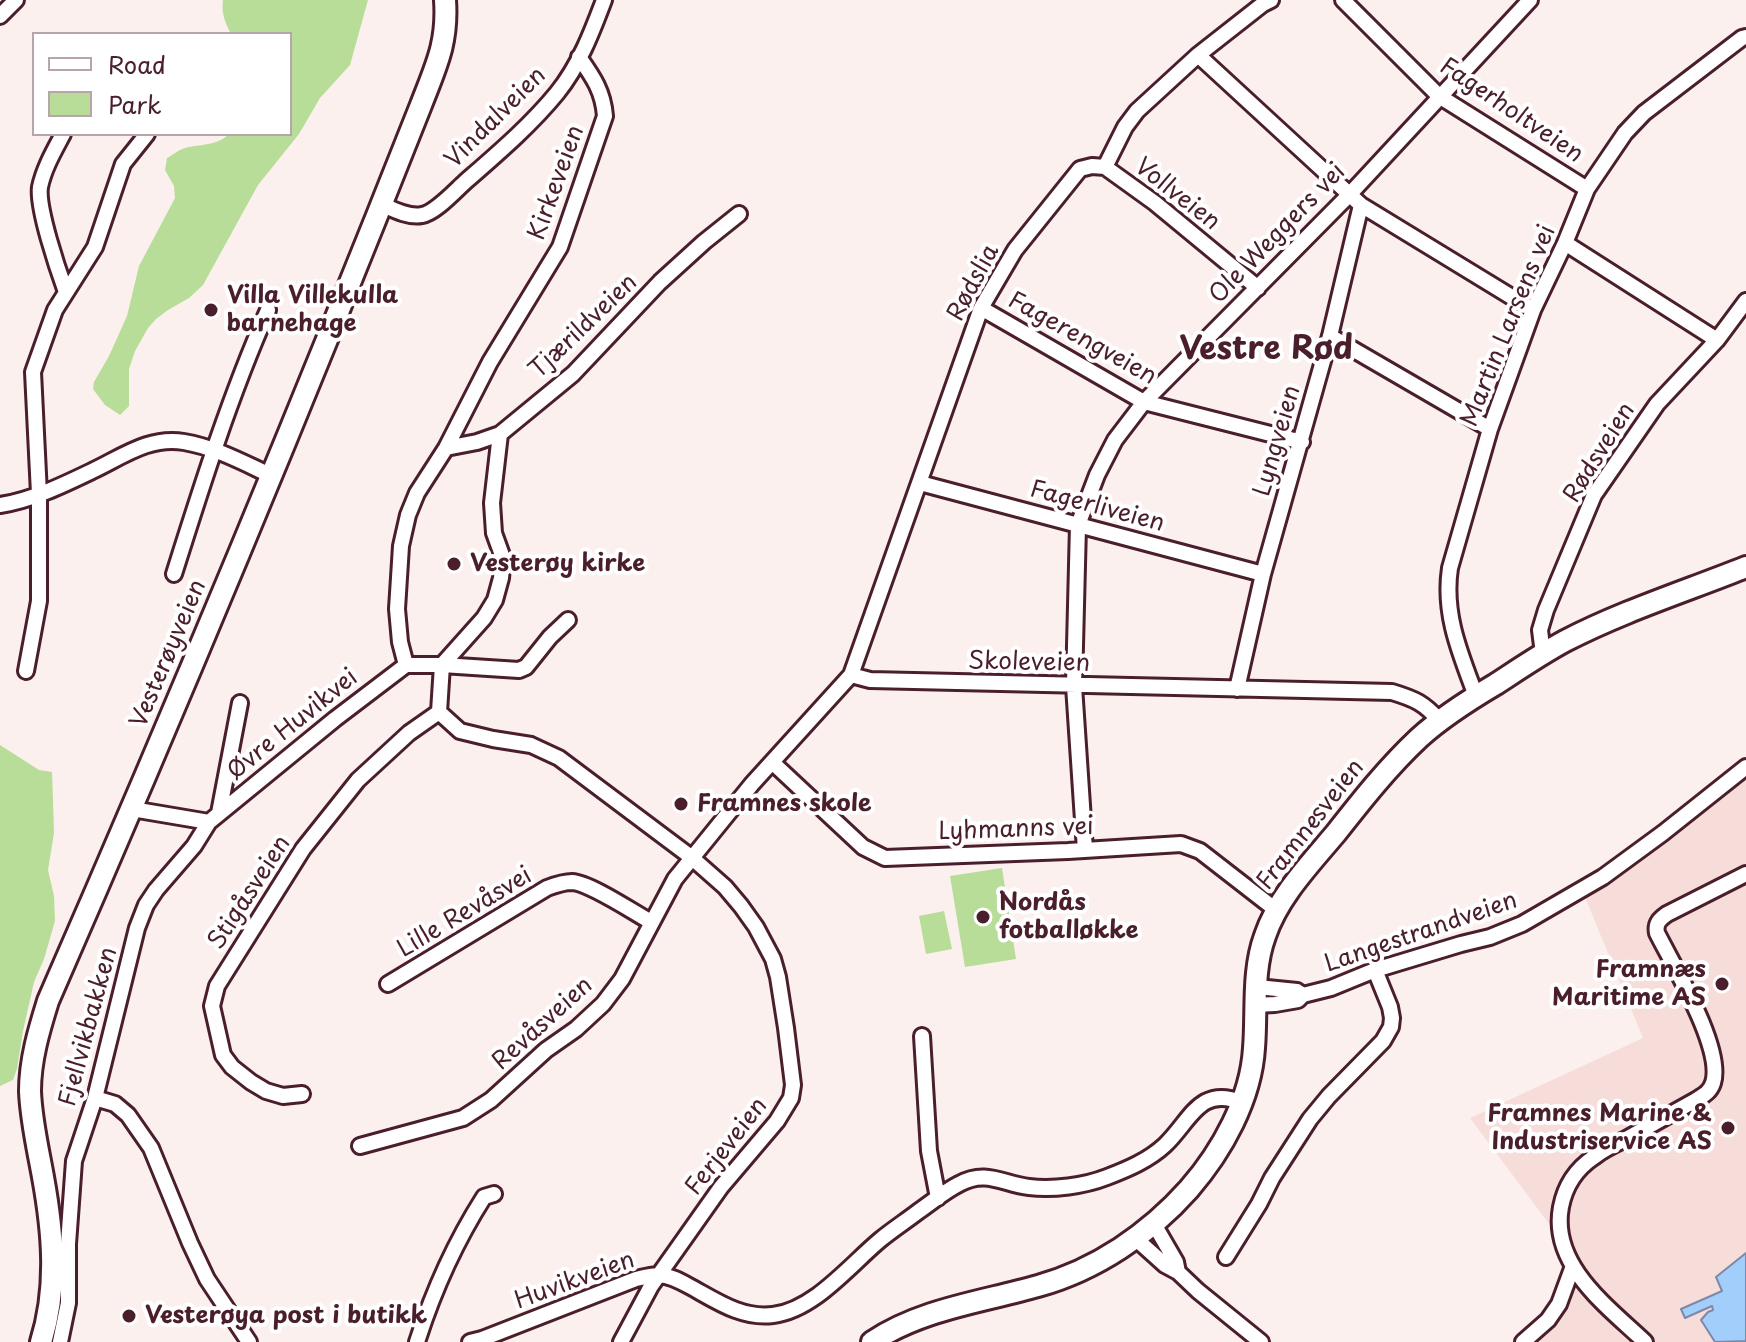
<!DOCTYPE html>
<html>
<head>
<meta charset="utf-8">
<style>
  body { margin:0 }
  #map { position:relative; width:1746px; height:1342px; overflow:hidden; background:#fbf0ee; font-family:"Playpen Sans",sans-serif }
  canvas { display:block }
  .legend { position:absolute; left:32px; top:32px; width:260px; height:104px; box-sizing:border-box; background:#fff; border:2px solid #b7a5aa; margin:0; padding:10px 14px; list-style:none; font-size:24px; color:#4a1f2b }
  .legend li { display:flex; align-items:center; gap:16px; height:40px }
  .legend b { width:40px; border:2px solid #b7a5aa }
</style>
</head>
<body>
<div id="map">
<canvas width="1746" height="1342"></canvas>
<ul class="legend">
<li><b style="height:10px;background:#fff"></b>Road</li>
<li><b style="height:22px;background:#b7dd98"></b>Park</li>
</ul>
</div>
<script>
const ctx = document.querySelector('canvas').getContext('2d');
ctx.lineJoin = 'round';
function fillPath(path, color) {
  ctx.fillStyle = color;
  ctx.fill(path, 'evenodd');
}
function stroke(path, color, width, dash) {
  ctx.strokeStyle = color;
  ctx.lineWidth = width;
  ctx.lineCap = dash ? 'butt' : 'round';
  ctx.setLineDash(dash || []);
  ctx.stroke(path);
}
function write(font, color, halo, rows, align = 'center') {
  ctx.font = font + ' "Playpen Sans",sans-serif';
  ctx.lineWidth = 8;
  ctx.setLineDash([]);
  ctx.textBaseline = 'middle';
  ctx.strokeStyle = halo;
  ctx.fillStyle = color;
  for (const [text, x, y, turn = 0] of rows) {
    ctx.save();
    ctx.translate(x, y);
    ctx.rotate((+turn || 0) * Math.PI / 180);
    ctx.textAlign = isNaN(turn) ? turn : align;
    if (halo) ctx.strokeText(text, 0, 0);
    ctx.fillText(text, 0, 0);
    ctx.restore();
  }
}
const built = new Path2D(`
  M1746,769V1253L1736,1262L1723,1291L1685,1318L1712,1306L1714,1310L1701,1320L1715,1342H1524L1548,1320L1573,1266L1561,1240L1470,1118L1643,1038L1582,890Z`);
const green = new Path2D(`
  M223,0H368L350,65L320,98L299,134L258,185L203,285L189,298L168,310L156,319L148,328L135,351L129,369V406L120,415L105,405L93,389L94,382L109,356L127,316L139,266L175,198L174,186L165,170L167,158C173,155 178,150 185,148C200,144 217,146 229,134H290V34H231C225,22 221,13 223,0Z
  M0,745L39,770L52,772L54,833L48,870L54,896L55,921L44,959L34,982L23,1031L17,1069L13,1080L0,1086Z
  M1002,868L1016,959L965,967L950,876Z
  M944,911L952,949L926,954L919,916Z`);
const water = new Path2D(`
  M1746,1253V1341L1715,1342L1701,1320L1708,1312L1713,1310L1712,1306L1685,1318L1681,1309L1722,1291L1716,1277Z`);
const street = new Path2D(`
  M1343,0L1439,96L1587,189
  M0,16L16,0
  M1198,55L1361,205L1533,310
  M63,134C54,151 44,168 40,187C37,208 58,270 66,292
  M1105,167L1125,127L1137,111L1198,55L1263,4L1271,0
  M381,204C392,209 409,218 422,215C435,213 455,191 465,182C497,154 530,126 557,93C579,66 592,32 604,0
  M1565,243L1717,340
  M981,308L1144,402L1302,442
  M1330,336L1490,429
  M446,448L477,442L500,434L573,374L660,282L704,242L739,214
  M920,483L1263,574
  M0,505C32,500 63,485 92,471C122,457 149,436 184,442C214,447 242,462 270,475
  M174,574C202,485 230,396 268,310
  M1543,654L1540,630L1546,610L1594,495L1657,404L1717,340L1746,301
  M406,665L400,642L397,609L401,546L408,515L417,493L446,448L490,362L560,247L605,116C603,91 593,77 579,57
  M442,665L439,712L460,731L493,739L531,745L559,758L691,857L725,887L741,906L756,927L773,959L778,977L786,1028L793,1085L791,1098L777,1121L721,1187L651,1286L621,1342
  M442,665L484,618L495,600L501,578L503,558L494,533L492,503L500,434
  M26,671L39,601V494L33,372L55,310L95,247L123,164L147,134
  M851,675L870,680L1392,692C1415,699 1424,703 1440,721
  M1237,689L1263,574L1330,336L1361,205
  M1476,696C1460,653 1443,614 1450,568L1490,429L1533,310L1565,243L1587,189L1625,133L1644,113L1742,38L1746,37
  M772,762L863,847L885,858L1068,851L1181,844L1200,851L1276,910
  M132,809L209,822
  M219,813L240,703
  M1085,850L1074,686L1078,525L1097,475L1115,440L1144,402L1349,195L1530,0
  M388,984L547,888C555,885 563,882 572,882C590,883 633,912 651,922
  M1257,987L1297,991L1303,995
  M1255,1005L1275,1004L1298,1000L1303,995L1331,988L1375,970L1461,944L1490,937L1522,924L1603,877L1663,833L1746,767
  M922,1036L929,1151L938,1198
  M302,1094L283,1096L266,1091L251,1082L232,1067L223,1055L212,1006L217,986L303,849L358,780L409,733L439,712
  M95,1098L115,1104L128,1115L151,1148L190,1243L207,1279L249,1342
  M360,1146L463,1118L491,1100L546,1050L576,1029L603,1004L622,979L675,879L752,784L851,675L981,308L1015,250L1080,169L1092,166L1105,167L1155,203L1258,288
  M1154,1224L1176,1262L1178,1272
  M1135,1238L1165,1265L1178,1272L1198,1291L1261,1342
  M1226,1257L1259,1204L1272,1178L1310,1119L1329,1096L1383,1041L1391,1027L1392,1018L1390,1007L1375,970
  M60,1342L68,1303V1244L74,1161L95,1098L137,928L146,905L156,890L194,846L209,822L335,719L406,665H442L519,670L526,667L550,637L568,620
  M417,1342C433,1292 456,1241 484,1197L494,1194
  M470,1342L482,1339L636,1279C644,1277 653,1275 660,1275C671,1276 680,1281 689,1286C715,1300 741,1319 773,1315C814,1310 849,1266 880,1240C892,1230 906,1221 919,1211C932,1202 945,1191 959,1184C986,1169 1003,1184 1029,1187C1053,1190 1084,1186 1107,1177C1128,1169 1149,1160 1165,1145C1191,1120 1199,1086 1241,1102
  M1523,1342L1548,1320L1559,1304L1573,1266
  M1645,1342C1608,1307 1550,1265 1561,1207C1565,1186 1576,1169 1594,1157C1603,1150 1615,1144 1626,1139C1649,1126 1673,1113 1696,1100C1704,1095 1710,1092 1713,1083C1724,1049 1673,965 1657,933C1655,923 1660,919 1667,914L1746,874`);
const secondary = new Path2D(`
  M41,1342C58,1288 53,1232 43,1177C38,1149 31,1120 30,1091C30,1060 39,1030 48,1001C178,704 302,406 421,105C436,66 448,43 445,0
  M872,1342C921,1309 982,1302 1038,1286C1096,1270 1149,1234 1189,1189C1222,1151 1251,1099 1254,1048C1257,1012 1252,971 1265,936C1278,897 1310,864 1336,833C1362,800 1388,767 1419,738C1442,717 1469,700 1496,684C1519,669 1541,654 1565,641C1623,611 1686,591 1746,567`);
const markers = [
  [211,310,8,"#4a1f2b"],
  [454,564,8,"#4a1f2b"],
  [681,804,8,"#4a1f2b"],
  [983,917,8,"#4a1f2b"],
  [1722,984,8,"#4a1f2b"],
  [1728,1128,8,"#4a1f2b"],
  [129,1316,8,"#4a1f2b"]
];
const streetNames = [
  ["Fagerholtveien",1511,111,34],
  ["Vindalveien",496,118,-45],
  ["Kirkeveien",557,183,-70],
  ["Vollveien",1177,195,38],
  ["Ole Weggers vei",1278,234,-46],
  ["Rødslia",974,283,-62],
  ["Martin Larsens vei",1509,326,-68],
  ["Tjærildveien",584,327,-44],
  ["Fagerengveien",1082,339,29],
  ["Lyngveien",1278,441,-74],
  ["Rødsveien",1600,453,-58],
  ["Fagerliveien",1097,507,15],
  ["Vesterøyveien",169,654,-67],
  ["Skoleveien",1029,663,1],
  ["Øvre Huvikvei",293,725,-39],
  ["Framnesveien",1311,825,-52],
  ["Lyhmanns vei",1016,830,-2],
  ["Stigåsveien",250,893,-57],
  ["Lille Revåsvei",465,913,-31],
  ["Langestrandveien",1421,933,-19],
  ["Revåsveien",543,1024,-42],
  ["Fjellvikbakken",89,1027,-75],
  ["Ferjeveien",727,1147,-52],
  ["Huvikveien",575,1281,-20]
];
const poiNames = [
  ["Villa Villekulla",227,296],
  ["barnehage",227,324],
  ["Vesterøy kirke",470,564],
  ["Framnes skole",697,804],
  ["Nordås",999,903],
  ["fotballøkke",999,931],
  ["Framnæs",1706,970,"right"],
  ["Maritime AS",1706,998,"right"],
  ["Framnes Marine &",1712,1114,"right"],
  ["Industriservice AS",1712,1142,"right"],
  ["Vesterøya post i butikk",145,1316]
];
const districtNames = [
  ["Vestre Rød",1266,350]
];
fillPath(built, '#f7ddda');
fillPath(green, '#b7dd98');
fillPath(water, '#a1cefb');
stroke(water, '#7e88a8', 2);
stroke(street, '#4a1f2b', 20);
stroke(secondary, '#4a1f2b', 26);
stroke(street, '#fff', 14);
stroke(secondary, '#fff', 20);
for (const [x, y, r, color] of markers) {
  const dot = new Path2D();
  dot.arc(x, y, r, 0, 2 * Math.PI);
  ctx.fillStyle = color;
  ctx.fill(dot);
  stroke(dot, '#fff', 3);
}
write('24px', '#4a1f2b', '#fff', streetNames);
write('bold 24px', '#4a1f2b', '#fff', poiNames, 'left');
write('bold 32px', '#4a1f2b', '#fff', districtNames);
</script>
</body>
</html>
